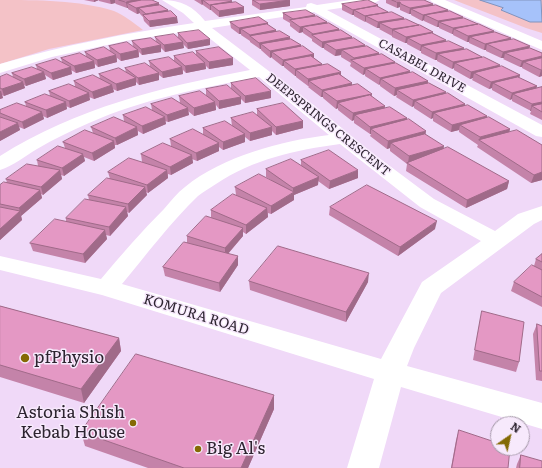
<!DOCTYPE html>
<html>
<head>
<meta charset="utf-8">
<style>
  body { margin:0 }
  #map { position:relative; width:542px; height:468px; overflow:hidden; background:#f0d9f8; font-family:Literata,serif }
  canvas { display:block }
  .north { position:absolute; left:490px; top:416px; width:40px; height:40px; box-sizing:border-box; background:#f7e9fc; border:1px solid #a69aaa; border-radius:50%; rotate:34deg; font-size:11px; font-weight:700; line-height:16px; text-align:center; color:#2d2430 }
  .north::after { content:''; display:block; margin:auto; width:14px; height:18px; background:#846a05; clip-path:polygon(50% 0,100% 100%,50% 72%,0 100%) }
</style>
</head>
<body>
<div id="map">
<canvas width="542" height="468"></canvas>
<div class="north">N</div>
</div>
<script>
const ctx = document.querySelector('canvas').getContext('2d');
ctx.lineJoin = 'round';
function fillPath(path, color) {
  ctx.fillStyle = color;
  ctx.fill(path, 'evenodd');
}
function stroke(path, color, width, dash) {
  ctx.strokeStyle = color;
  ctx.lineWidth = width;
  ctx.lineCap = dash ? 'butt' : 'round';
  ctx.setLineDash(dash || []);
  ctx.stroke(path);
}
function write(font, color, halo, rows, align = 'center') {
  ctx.font = font + ' Literata,serif';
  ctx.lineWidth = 3;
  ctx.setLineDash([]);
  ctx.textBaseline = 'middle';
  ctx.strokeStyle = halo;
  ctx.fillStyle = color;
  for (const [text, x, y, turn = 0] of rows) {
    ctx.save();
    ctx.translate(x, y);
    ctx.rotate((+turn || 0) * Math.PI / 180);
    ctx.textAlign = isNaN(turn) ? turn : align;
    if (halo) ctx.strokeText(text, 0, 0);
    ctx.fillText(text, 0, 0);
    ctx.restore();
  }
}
const green = new Path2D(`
  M0,0C37,0 79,0 114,11C124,15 134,23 143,30L49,49L0,64Z
  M454,0H542V33L526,28Z`);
const water = new Path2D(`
  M480,0H541L542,22H530L501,10L503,8Z`);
const minor = new Path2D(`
  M162,0C181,0 193,6 205,21L306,7L307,4L311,3L317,5L351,0H380L374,3L327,10L542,125V137L536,136L314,12L212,28L315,106L371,152L434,199L495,231L518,214L542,206V220L534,224L441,293L414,348L407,366L542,403V429L401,387L379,468H347L374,379L102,295L0,270V256L101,279C121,255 142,231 164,209C171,201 177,193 185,187C223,156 281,141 329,135L259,77C201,88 143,99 89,123C71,131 54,139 37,149C25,156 13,166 0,170V156C76,108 162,87 250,70L199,30L130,40L52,57L0,73V64C64,45 128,33 194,23L183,13ZM340,144L420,207L481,241L422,282L381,359L122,284C147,254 170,223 198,196C203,192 210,188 216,184C254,159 295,150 340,144Z
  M430,0H445L542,41V50L432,2Z`);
const wall = new Path2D(`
  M84,0H152L168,11L178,23L150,27L144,21L143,17L140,14V13L137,14L128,9V8H127L116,4L115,3L111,4L99,1V0L94,2Z
  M194,0H230L232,2L244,7V13L219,17L212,11L211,10H210L203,5V4L202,5Z
  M252,0H290V6L260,10L252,5Z
  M386,0H424L433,5L463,17L462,18L477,25L494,31V32L511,38V40L542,53V76L539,77L522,68V67H520L503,59L504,58H501L486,51V50H484L469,43V42H467L453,35V34H452L439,28V27H437L424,21V20L422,21L411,15V14H409L400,10V7L397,8L386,3Z
  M342,4L378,5V7L388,13L404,18V19L433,32L432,33L445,41L482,57V58L500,67L520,75L519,78L537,86L536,88L542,87V120L530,114L531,111L512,101V99L510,100L492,90V88L489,89L472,80L473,78L470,79L454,70V68L452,69L437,61V60H435L421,53V51H420L407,44V43H405L392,37V36L379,29L380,28H377L366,22V21L365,22L354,16V15H352L342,10Z
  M283,13L315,16L339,29V30L352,37V38L379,54L395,62V63L410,73L428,81V83L445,94L465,104V106L487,116V118L510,129L509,132L542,145V180L531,183L477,147L478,145L459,132V130L451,132L433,121V118L431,119L414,108V106L412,107L396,97L397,95L394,96L380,86V84L379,85L365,76V74L363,75L350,66L351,63L341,57V55L335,56L324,49V48H322L312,41V39L303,33V32L299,33L290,26V23L283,19Z
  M230,22L268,23V25L276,30V31L301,45V47L314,54V58L322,64V65L341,75L352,85L372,94L371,96L385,108L407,118V120L444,149L509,181L507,189L466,208L406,171L407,164L390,151V148L387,149L370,136L371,134H370L354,123V120L352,121L338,110V108L336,109L323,98V97H321L308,87L309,86H308L296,77V76H295L284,67V66H282L272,58V57L270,58L261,50V49H260L250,42V41L241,35V34H239L231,28Z
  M178,33L210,45L188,49L183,44L184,48L165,52L161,48V52L142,55L139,52V57L121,61L117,58V62L98,67L95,64V68L76,73L71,70L72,74L53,80L45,75L46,79L26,86L24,85L25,88L4,96L2,95L3,98L0,99V77H13L12,73L37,69L36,65L62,62L61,58L86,56L85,52L110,51L109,46H133L132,41H156L155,37H178Z
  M196,51L233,65L209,69L206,66V69L186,73L183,70V74L163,78L159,75V80L139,85L136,82V85L117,91L113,89L114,92L94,99L89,97L90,100L70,108L66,106L67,109L47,118L43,116L44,119L24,129L19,127L20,130L0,141V110L26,106L25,102L50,96L49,91L75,86L74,81L100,79L99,74L126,73L125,68L150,66L149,61H174V56L196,55Z
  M231,83L271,98L245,103L241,99V104L219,109L216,105V110L194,116L188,111L189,115L168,122L165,121L166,124L143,134L138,131V135L117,145H115V148L94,161L84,157L85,161L64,176L61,175L62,179L43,195L41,194L42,198L21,216L22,220L0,240V185L7,183L6,179L38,166L37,160L65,148L63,142L93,133L91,127L124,121L123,115L152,110L151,104L180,103L179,96H206V89L231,88Z
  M257,109L303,121V128L276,135L272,131V135L250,141L245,137V142L223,150L219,147V151L197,161L192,159L193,163L171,175L168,174V178L148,193L146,192L147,195L129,213L127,212L128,216L110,236L106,235L107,239L85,263L33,251L30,243L66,222V218L89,200L88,195L110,179L108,172L142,162L141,154L171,146L170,139L203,135V128L232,126L231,118L257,115Z
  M301,160L358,178L329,189L318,181V185L294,195V200L271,214L268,213V217L246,234L243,232V236L228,254L238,265L220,292L165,276L163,267L187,243V236L211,218V210L236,195L235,187L271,180L266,177V169L301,165Z
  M330,207L435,229L398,256L329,215Z
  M542,254V307L511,291L514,282L534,266L536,259Z
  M249,281L368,282L346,322L250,290Z
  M0,306L119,338L121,351L84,403L0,377Z
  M482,311L519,362L516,372L473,360L480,320Z
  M537,324L542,326V381L536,380L533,334Z
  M274,395V409L248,468H148L85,446L81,432Z
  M459,430L508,468H451L456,440Z
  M521,455L542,468H516L517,464Z`);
const shadedWall = new Path2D(`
  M94,0H99L94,2Z
  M110,0H115V3L111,4Z
  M134,0H145L127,3L128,8H127L126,2Z
  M201,0H203V4L202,5Z
  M290,0V6L260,10V4Z
  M232,1V7L211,5V10H210V5Z
  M397,2H400V7L397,8Z
  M159,3V9L139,8L140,13L137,14L136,8Z
  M433,4V10L411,9V14H409L410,8Z
  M378,5V11L354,10V15H352L353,10Z
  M244,7V13L219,17V11Z
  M168,10L169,16L147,20L146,14Z
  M448,10L447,16L425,15L424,20L422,21L423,15Z
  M388,12V18L366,16V21L365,22V16Z
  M315,15V21L292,22L293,19Z
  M177,17L178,23L150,27L149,21Z
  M463,17L462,23L439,22V27H437L438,21Z
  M404,18L403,24L380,23V28H377L378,22Z
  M327,22V28L303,27V32L299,33L300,27Z
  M268,23V29H241V34H239V28Z
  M478,24L476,30L454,29L453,34H452L453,28Z
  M419,25L418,31L393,30L392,36V29Z
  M339,29V35H313V34Z
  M276,30V37L250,36V41V35Z
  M494,31L493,37H470L469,42H467L468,36Z
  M433,32L432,38H408L407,43H405L406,37Z
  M290,37V44H261V49H260L259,43Z
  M352,37L351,43H325L324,48H322V42Z
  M511,38L509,45L487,44L486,50H484L485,44Z
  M210,39V45L188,49L187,43Z
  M446,40L444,46H422L421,51H420L421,45Z
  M183,42L184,48L165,52L164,45Z
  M161,45V52L142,55L141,49Z
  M301,45V52H272V57L270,58V51Z
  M365,45V51L342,50L341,55L335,56L336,50Z
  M530,46L528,53H505L504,58H501L503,52Z
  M464,48L462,54H438L437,60H435L436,53Z
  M138,50L139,57L121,61L120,54Z
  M379,53L378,60L353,61L354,58Z
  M314,54V60L284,61V66H282L283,60Z
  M116,55L117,62L98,67L97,60Z
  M542,56V62H524L522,67H520L522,61Z
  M482,57L481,63H455L454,68L452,69L453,62Z
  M233,58V65L209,69V62Z
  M94,61L95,68L76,73L74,66Z
  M395,62L394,68L366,69L365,74L363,75L364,68Z
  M205,63L206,69L186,73L185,66Z
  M322,64V71L296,70V76H295V69Z
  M500,65L499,72L474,73L473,78L470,79L471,72Z
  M71,67L72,74L53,80L51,73Z
  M182,67L183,74L163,78L162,72Z
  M541,70H542V76L539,77Z
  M410,71L409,78L381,79L380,84L379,85L380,78Z
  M44,72L46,79L26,86L24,79Z
  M341,72V79L309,81L308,86V79Z
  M159,73V80L139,85L138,78Z
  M520,75L518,82L493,83L492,88L489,89L491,82Z
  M136,78V85L117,91L116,84Z
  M428,81L427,88L397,90V95L394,96L395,88Z
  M23,82L25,88L4,96L2,89Z
  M352,83V90L323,91V97H321L322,90Z
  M112,85L114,92L94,99L92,92Z
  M537,86L535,93L513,94L512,99L510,100L512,93Z
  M0,91H1L3,98L0,99Z
  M271,91V98L245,103V96Z
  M446,92L444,99L415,101L414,106L412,107L413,100Z
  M89,93L90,100L70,108L69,101Z
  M372,94L371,101L338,103V108L336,109L337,101Z
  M241,97V104L219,109V101Z
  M66,102L67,109L47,118L46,110Z
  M215,102L216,110L194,116V108Z
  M542,102V109L532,106L531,111H530L532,104Z
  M465,104L464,111L434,113L433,118L431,119L432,112Z
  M385,106L384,113L355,115L354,120L352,121L353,113Z
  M188,108L189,115L168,122L167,115Z
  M42,112L44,119L24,129L22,122Z
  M487,116L485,124L460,125L459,130L451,132L452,125Z
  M165,117L166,124L143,134L142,126Z
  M407,118L406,125L371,129V134H370V127Z
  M303,121V128L276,135V127Z
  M18,123L20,130L0,141V132Z
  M137,127L138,135L117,145L115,138Z
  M272,127V135L250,141V133Z
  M510,129L508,137L479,140L480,137Z
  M426,131L425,139L391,143L390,148L387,149L388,141Z
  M245,134V142L223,150V142Z
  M114,141L115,148L94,161L92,153Z
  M219,143V151L197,161L196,153Z
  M444,146L443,154L408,163L409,156Z
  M83,154L85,161L64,176L62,168Z
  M192,155L193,163L171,175L170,167Z
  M60,170L62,179L43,195L41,187Z
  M167,170L168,178L148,193L147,185Z
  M358,170V178L329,189L330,181Z
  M542,172V180L531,183L534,175Z
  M319,177L318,185L294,195V200L271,214V206L293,193V188Z
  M509,181L507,189L466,208L467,200Z
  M145,187L147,195L129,213L128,204Z
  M40,190L42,198L21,216L19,208Z
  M126,207L128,216L110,236L109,227Z
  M267,208L268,217L246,234V225Z
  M20,211L22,220L0,240V229Z
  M437,221L435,229L398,256L400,247Z
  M243,228V236L225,257V248Z
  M105,230L107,239L85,263L83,254Z
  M238,256V265L220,292L219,283Z
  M369,273L368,282L346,322V312Z
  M119,338L121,351L84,403L81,389Z
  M274,395V409L248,468H241Z`);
const building = new Path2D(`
  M119,0H134L126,2Z
  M142,0H152L159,3L136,8L127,3Z
  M203,0H230L232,1L210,5Z
  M253,0H290L260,4Z
  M368,0L378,5L353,10L342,4Z
  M392,0H424L433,4L410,8L401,4L400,2H397Z
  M236,2L244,7L219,11L211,5Z
  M160,5L168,10L146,14L139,8Z
  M436,5L448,10L423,15L411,9Z
  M377,6L388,12L365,16L354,10Z
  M306,10L315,15L293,19L283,13Z
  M171,11L177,17L149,21L143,15Z
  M450,11L463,17L438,21L425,15Z
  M392,12L404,18L378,22L366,16Z
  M317,16L327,22L300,27L290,20Z
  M259,17L268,23L239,28L230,22Z
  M464,18L478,24L453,28L439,22Z
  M406,19L419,25L392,29L380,23Z
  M329,23L339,29L313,34L303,27Z
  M267,24L276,30L250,35L241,29Z
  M479,24L494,31L468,36L454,29Z
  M420,25L433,32L406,37L393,30Z
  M199,30L210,39L187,43L178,33Z
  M341,30L352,37L322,42L312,35Z
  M280,31L290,37L259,43L250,36Z
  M495,32L511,38L485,44L470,37Z
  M432,33L446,40L421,45L408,38Z
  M174,34L183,42L164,45L155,37Z
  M151,38L161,45L141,49L132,41Z
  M354,38L365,45L336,50L325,43Z
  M291,39L301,45L270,51L261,44Z
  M514,39L530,46L503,52L487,44Z
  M449,41L464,48L436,53L422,46Z
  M127,42L138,50L120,54L109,46Z
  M303,46L314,54L283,60L272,52Z
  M367,46L379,53L354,58L342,50Z
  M104,47L116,55L97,60L85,52Z
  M219,47L233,58L209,62L196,51Z
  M530,48L542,53V56L522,61L505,53Z
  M467,49L482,57L453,62L438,54Z
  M193,52L205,63L185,66L174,56Z
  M80,53L94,61L74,66L61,58Z
  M382,54L395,62L364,68L351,60Z
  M311,56L322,64L295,69L284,61Z
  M169,57L182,67L162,72L149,61Z
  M484,57L500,65L471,72L455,63Z
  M542,58V70H541L524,62Z
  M56,59L71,67L51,73L36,65Z
  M145,63L159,73L138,78L125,68Z
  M396,63L410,71L380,78L366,69Z
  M328,64L341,72L308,79L296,70Z
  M502,66L520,75L491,82L474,73Z
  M32,67L44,72L24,79L12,73Z
  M119,68L136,78L116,84L99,74Z
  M413,72L428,81L395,88L381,79Z
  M7,74L23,82L2,89L0,88V77Z
  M339,74L352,83L322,90L309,81Z
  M93,75L112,85L92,92L74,81Z
  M518,77L537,86L512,93L493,83Z
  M256,78L271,91L245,96L231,83Z
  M429,83L446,92L413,100L397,90Z
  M69,84L89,93L69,101L49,91Z
  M358,84L372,94L337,101L323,91Z
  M227,85L241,97L219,101L206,89Z
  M542,87V102L532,104L513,94Z
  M200,91L215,102L194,108L179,96Z
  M448,93L465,104L432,112L415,101Z
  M45,94L66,102L46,110L25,102Z
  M370,95L385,106L353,113L338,103Z
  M172,98L188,108L167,115L151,104Z
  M17,103L42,112L22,122L0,113V110Z
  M283,103L303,121L276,127L257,109Z
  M542,104V112L532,106Z
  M468,105L487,116L452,125L434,113Z
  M146,107L165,117L142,126L123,115Z
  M390,107L407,118L370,127L355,115Z
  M253,112L272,127L250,133L231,118Z
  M0,117L18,123L0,132Z
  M114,117L137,127L115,138L91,127Z
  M489,117L510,129L480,137L460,125Z
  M409,119L426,131L388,141L371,129Z
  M225,121L245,134L223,142L203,128Z
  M193,129L219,143L196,153L170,139Z
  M85,130L114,141L92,153L63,142Z
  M517,130L542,145V172L534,175L479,140Z
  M425,134L444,146L409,156L391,143Z
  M163,143L192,155L170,167L141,154Z
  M58,146L83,154L62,168L37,160Z
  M448,147L509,181L467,200L407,163Z
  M329,150L358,170L330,181L301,160Z
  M129,158L167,170L147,185L108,172Z
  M291,159L319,177L293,188L266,169Z
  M27,164L60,170L41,187L6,179Z
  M259,174L294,192L271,206L235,187Z
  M107,178L145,187L128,204L88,195Z
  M4,182L40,190L19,208L0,204V185Z
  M367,185L437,221L400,247L330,207Z
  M233,194L267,208L246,225L211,210Z
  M85,199L126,207L109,227L66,218Z
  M0,207L20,211L0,229Z
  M206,216L243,228L225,248L187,236Z
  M55,219L105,230L83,254L30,243Z
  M184,242L238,256L219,283L163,267Z
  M278,246L369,273L346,312L249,281Z
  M542,254V262L536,259Z
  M532,265L542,270V297L514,282Z
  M0,306L119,338L81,389L0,365Z
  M482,311L524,322L519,362L475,350Z
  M537,324L542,326V371H540Z
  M136,354L274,395L241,468H184L81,432Z
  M459,430L498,443V448H510L508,468H452Z
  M521,455L542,461V468H520Z`);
const markers = [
  [25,358,5,"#846a05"],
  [133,423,4,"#846a05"],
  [198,449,4,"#846a05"]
];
const farStreetnames = [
  ["CASABEL DRIVE",422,66,29],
  ["DEEPSPRINGS CRESCENT",328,125,39]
];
const streetNames = [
  ["KOMURA ROAD",196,315,17]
];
const nearPoinames = [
  ["pfPhysio",34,358],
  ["Astoria Shish",125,413,"right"],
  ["Kebab House",125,433,"right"],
  ["Big Al's",206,449]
];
fillPath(green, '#f4c2c7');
fillPath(water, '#a6c2fa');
stroke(water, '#8293bd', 1);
fillPath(minor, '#fff');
fillPath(wall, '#c483a9');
fillPath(shadedWall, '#a06a89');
fillPath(building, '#e498c4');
stroke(building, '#a06a89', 1);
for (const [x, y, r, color] of markers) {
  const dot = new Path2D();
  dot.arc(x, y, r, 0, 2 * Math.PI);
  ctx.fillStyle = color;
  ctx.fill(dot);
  stroke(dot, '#f7e9fc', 1.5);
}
write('12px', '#2d2430', '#f7e9fc', farStreetnames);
write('14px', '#2d2430', '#f7e9fc', streetNames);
write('17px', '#2d2430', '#f7e9fc', nearPoinames, 'left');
</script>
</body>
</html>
